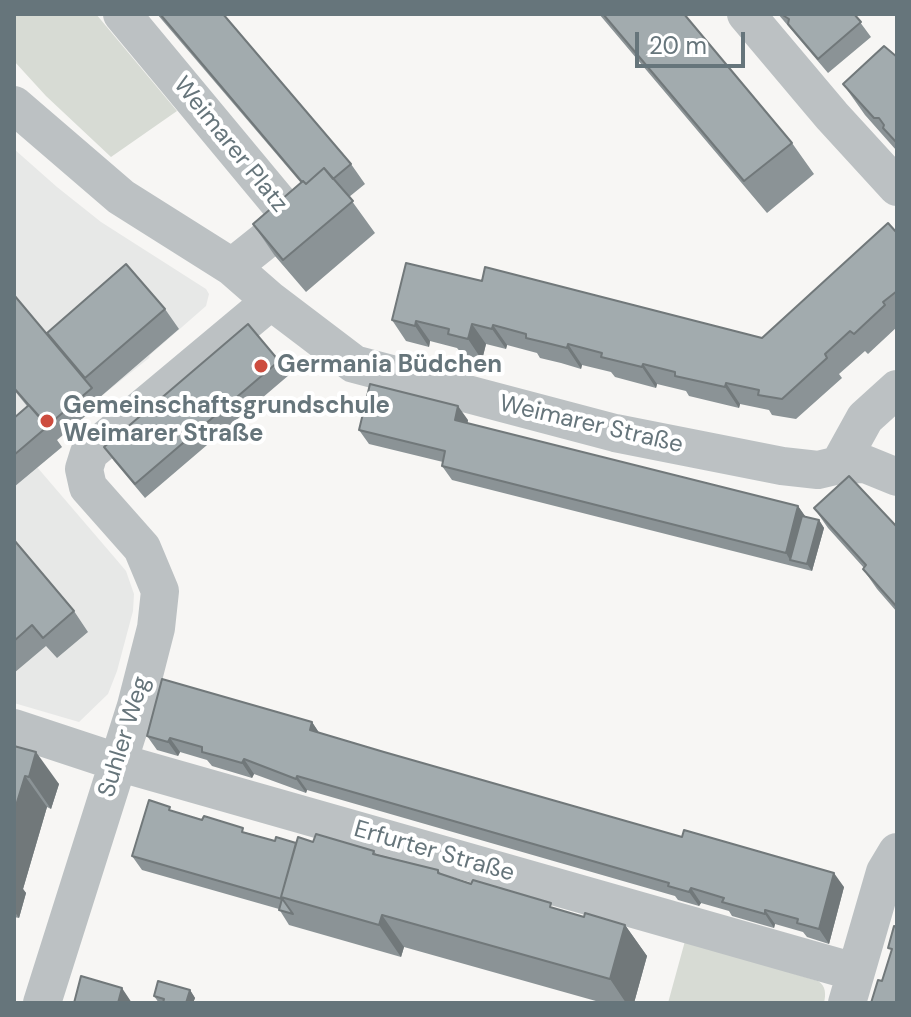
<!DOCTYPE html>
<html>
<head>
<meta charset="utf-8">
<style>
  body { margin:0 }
  #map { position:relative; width:911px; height:1017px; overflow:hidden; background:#f7f6f4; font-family:"DM Sans",sans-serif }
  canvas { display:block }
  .frame { position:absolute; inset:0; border:16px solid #66757b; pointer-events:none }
  .scale { position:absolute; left:635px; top:32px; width:110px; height:36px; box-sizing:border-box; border:4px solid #66757b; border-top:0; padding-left:10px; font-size:24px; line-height:28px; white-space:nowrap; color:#66757b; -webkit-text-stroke:6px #fff; paint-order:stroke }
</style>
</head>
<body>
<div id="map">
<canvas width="911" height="1017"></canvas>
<div class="frame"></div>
<div class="scale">20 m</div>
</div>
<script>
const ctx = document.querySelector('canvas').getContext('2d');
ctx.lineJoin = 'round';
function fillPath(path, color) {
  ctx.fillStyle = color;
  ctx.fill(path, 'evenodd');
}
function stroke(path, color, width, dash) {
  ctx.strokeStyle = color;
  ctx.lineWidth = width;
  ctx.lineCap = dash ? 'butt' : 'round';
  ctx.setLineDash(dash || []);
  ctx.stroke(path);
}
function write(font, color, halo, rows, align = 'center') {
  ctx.font = font + ' "DM Sans",sans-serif';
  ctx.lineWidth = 8;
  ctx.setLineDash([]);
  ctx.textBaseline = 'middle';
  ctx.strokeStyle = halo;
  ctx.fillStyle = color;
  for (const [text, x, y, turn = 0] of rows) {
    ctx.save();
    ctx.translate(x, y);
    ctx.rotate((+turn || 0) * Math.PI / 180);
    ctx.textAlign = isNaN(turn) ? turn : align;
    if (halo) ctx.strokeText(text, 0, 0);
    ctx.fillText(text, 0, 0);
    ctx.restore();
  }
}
const built = new Path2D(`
  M14,149L57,187L101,222L206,289L209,294L206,306L150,355L149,358L99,398L102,402L57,440L62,447L37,467L115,558L126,571L134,594L133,611L117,671L108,694L79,722L14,703Z`);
const green = new Path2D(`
  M14,14H96L177,111L111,157L46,96L14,61Z
  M685,941L818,981C826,986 826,994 824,1003H668Z`);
const minor = new Path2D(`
  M122,14L289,215L287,223L232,267
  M746,14L832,116L897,187
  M14,105L121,197L232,267L271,301L354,364L615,433L782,466L818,470L839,465L865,464L897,477
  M839,465L865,418L897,389
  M14,728L117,762L855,972
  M42,1003L136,706L156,628L160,591L142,548L88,487L84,469L89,453L271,301
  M847,1003L885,872L897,852`);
const wall = new Path2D(`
  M157,14H223L351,164L365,184L349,197L375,233L306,292L275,256L253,224L301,183Z
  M599,14H684L792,143L814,174L767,213Z
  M778,14H854L871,37L828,73Z
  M897,57V150H896L865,115L843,84Z
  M897,233V327L868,354L865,351L839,374L842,378L796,419L772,415L769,410L740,404L739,408L689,396L686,391L657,384L656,388L615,377L611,372L582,365L581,369L561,363L540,358L537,353L507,345L506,349L486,344L482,360L462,354L457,348L430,341L429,347L406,341L392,320L482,281L762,338Z
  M14,295L50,338L165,309L179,329L99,398L102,402L57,440L62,447L14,487V418L27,406L14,390Z
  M279,361L289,375L145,498L114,461L104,447Z
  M468,420L467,424L798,506L805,517L819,520L824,528L812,571L452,480L442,466L443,462L369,444L359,430Z
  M814,508L897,527V612L877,589L863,569L864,568L828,528Z
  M14,540L74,611L88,632L57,658L46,646L14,673Z
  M312,722L319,733L844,887L829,944L807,937L803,932L775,924L774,928L732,916L729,911L701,903L699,906L678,900L675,896L307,790L306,793L254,774L252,778L212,766L207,760L180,752L178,756L157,750L147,736Z
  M14,746L59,784L51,809L47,807L23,889L26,893L19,918L14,917Z
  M173,811L275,841L296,843L313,842L374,851L376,854L438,870L441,874L584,917L625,925L647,956L634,1003H603L404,947L401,957L289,925L279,909L142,870L132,856Z
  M190,990L195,998L193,1003H159L154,996Z`);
const shadedWall = new Path2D(`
  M416,321L430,341L429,347L415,326Z
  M472,324L486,344L482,360L468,339Z
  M493,325L507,345L506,349L492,329Z
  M568,344L582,365L581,369L567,348Z
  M643,364L657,384L656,388L642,367Z
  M726,383L740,404L739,408L725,387Z
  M458,406L468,420L465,435L455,420Z
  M798,506L808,520L790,560L786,553Z
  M819,520L824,528L812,571L807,564Z
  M312,722L322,737L310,730Z
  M170,738L180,752L178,756L168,742Z
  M36,752L59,784L51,809L29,777Z
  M244,759L254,774L252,778L242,763Z
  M25,776L47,807L23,889L26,893L19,918L14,911V812Z
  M297,776L307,790L306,793L296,779Z
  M834,873L844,887L829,944L819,929Z
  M691,888L701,903L699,906L689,892Z
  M765,910L775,924L774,928L765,914Z
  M382,915L404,947L401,957L379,925Z
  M625,925L647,956L634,1003H626L610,979Z
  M122,988L132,1003H118Z
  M190,990L195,998L193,1003H186Z`);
const building = new Path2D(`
  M160,14H223L351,164L333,179L324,168L306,184L303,181L302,182Z
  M603,14H684L792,143L744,181Z
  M781,14H854L861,22L818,59L788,24L789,19Z
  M884,46L897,57V143L883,128L884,125L879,118H874L843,84Z
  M324,168L353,201L283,260L253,224L303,181L306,184Z
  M888,223L897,233V291L883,302L885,305L854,334L850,331L825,354L827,358L782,399L758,395L759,390L726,383L725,387L675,376V372L643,364L642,367L601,357L602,353L568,344L567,348L547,343L526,338V334L493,325L492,329L472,324L468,339L448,334L449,329L416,321L415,326L392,320L406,263L482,281L485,267L762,338Z
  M126,264L165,309L85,378L47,333Z
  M14,295L92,388L47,426L14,388Z
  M248,324L279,361L135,484L104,447Z
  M370,384L458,406L455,420L798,506L786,553L442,466L445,451L359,430Z
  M29,405L48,426L14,455V418Z
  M849,476L897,527V607L863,569L866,565L814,508Z
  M802,516L819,520L807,564L790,560Z
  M14,540L74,611L43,638L32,625L14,641Z
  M162,679L312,722L310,730L384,752L682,837L684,830L834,873L819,929L797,923L798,919L765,910V914L722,902L724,898L691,888L689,892L668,886L669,883L297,776L296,779L244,759L242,763L221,757L202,752V747L170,738L168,742L147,736Z
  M14,746L36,752L29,777L25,776L14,812Z
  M149,800L170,807L169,810L202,820L204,816L243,828L242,832L275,841L276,837L296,843L281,897L293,914L279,910L282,899L132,856Z
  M316,834L374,851L373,854L438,870V873L471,884L473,880L551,903L550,907L584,917L585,913L625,925L610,979L382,915L379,925L281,897L298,837L313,842Z
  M894,926L897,927V1003H871L878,980L882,981L892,949L888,948Z
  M81,976L122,988L118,1003H74Z
  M158,981L190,990L186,1003H163L164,999L154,996Z`);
const markers = [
  [261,366,8,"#cd4c3e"],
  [47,421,8,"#cd4c3e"]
];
const streetNames = [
  ["Weimarer Platz",230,145,51],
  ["Weimarer Straße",591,425,13],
  ["Suhler Weg",125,737,-73],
  ["Erfurter Straße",434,852,16]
];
const poiNames = [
  ["Germania Büdchen",277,366],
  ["Gemeinschaftsgrundschule",63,407],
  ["Weimarer Straße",63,435]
];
fillPath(built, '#e7e8e7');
fillPath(green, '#d7dbd4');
stroke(minor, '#bcc1c3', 38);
fillPath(wall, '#8b9396');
fillPath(shadedWall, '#71787a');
fillPath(building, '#a2abae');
stroke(building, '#71787a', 2);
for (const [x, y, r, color] of markers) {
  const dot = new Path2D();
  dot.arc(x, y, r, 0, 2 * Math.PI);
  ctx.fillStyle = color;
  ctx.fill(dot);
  stroke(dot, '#fff', 3);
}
write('24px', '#66757b', '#fff', streetNames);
write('bold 24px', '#66757b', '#fff', poiNames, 'left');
</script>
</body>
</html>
